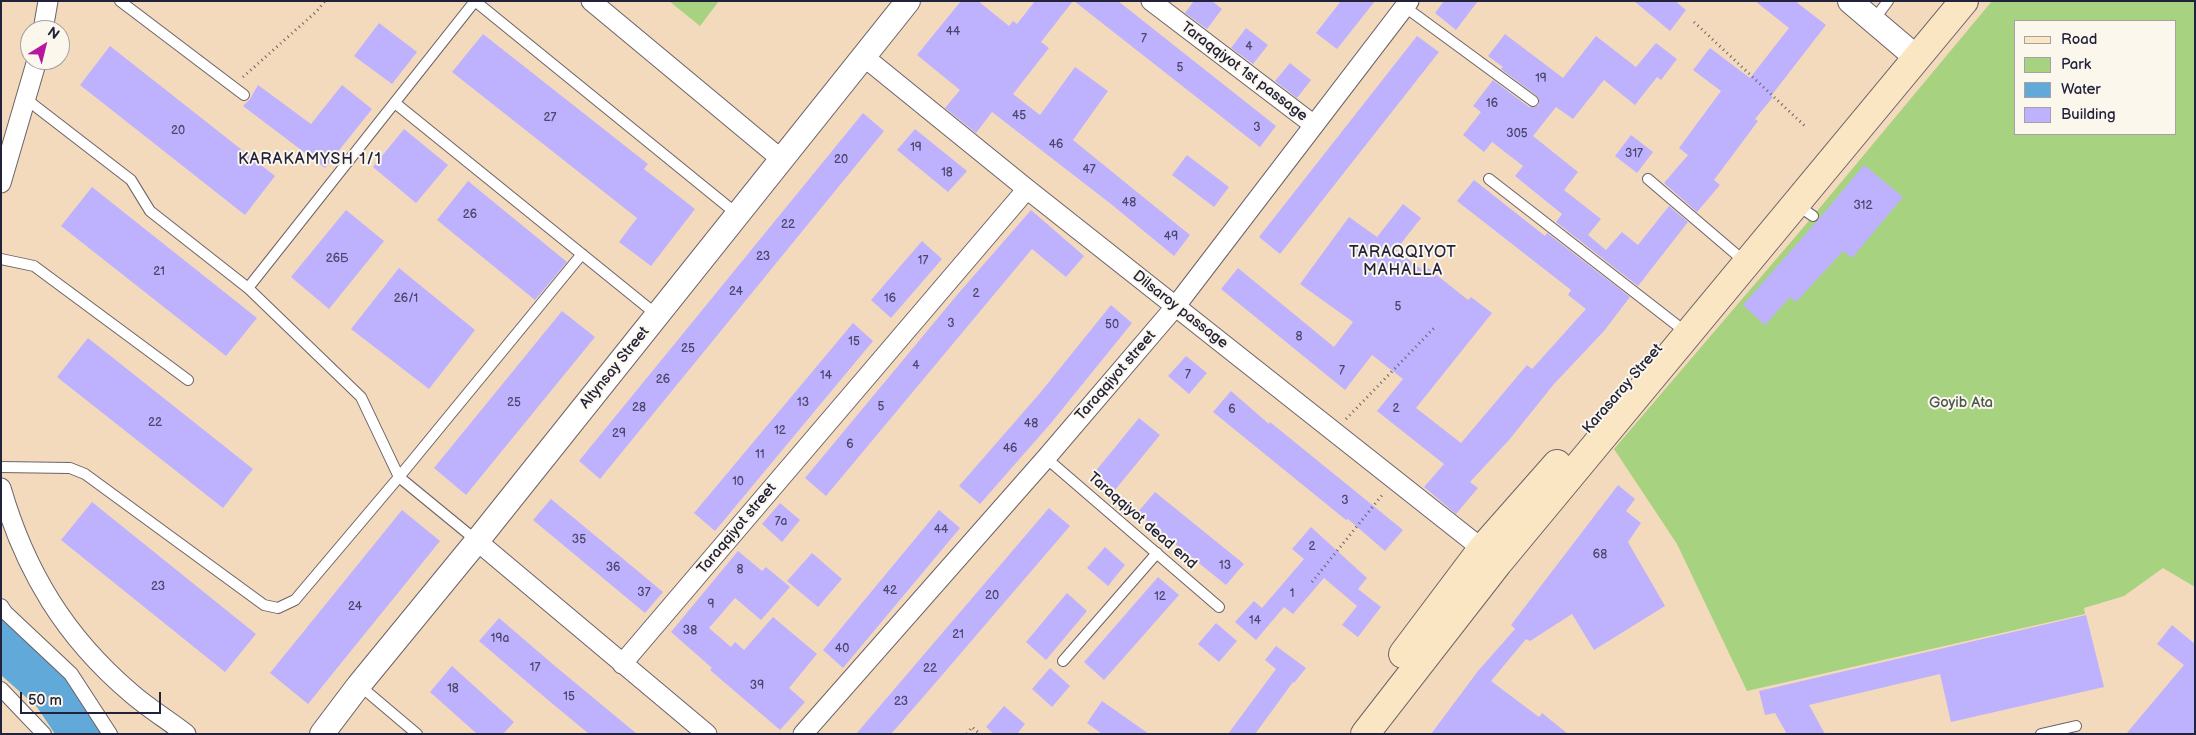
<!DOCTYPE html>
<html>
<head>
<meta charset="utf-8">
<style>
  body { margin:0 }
  #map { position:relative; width:2196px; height:735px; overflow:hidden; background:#f4dabd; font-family:"Balsamiq Sans",sans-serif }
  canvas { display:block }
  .frame { position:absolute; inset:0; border:2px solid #22223b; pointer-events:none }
  .legend { position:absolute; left:2014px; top:20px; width:162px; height:115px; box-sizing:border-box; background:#fbf7ec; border:1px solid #a4a2a5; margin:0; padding:6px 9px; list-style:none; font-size:15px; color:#22223b }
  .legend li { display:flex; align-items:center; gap:10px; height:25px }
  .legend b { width:25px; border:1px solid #a4a2a5 }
  .north { position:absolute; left:20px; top:20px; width:50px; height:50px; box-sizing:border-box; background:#fbf7ec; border:1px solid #a4a2a5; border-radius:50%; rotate:36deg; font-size:14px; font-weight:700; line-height:20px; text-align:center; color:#22223b }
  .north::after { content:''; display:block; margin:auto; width:18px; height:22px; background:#b5179e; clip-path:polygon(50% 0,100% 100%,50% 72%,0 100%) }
  .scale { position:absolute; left:20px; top:692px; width:141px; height:22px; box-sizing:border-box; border:2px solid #22223b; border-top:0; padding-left:6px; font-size:15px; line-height:18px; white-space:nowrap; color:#22223b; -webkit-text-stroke:4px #fbf7ec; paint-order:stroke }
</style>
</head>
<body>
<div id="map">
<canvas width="2196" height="735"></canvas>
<div class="frame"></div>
<ul class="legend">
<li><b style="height:6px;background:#fbe6c3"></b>Road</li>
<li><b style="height:14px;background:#a7d27f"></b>Park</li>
<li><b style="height:14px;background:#61a9d8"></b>Water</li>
<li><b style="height:14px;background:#beb1fe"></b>Building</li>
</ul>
<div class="north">N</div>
<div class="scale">50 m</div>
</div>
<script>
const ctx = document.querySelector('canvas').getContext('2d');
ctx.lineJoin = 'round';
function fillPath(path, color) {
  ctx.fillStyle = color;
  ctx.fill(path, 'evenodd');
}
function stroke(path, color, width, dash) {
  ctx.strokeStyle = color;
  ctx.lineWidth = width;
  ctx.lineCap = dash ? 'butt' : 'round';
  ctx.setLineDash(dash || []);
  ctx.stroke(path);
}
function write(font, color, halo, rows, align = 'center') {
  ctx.font = font + ' "Balsamiq Sans",sans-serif';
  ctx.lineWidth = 4;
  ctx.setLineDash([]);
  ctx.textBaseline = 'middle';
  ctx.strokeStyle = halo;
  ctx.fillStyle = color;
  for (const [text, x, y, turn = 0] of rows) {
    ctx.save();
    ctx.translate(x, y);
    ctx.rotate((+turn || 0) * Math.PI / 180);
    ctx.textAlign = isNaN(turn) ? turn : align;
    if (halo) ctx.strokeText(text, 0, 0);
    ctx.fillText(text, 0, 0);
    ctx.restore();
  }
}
const green = new Path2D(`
  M669,1H719L700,26Z
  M1992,1H2195V587L2163,568L2124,596L2084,608L2085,614L1747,691L1677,544L1614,449L1813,216ZM2015,21H2175V134H2015Z`);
const water = new Path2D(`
  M1,616L67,678L104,734H55L37,707L1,675Z`);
const building = new Path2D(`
  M961,1H978L1009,26L1013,21L1017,24L1035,1H1073L1041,42L1049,48L1013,94L1040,115L1075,67L1108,91L1073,140L1190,235L1174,256L1111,204L992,112L976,133L945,108L960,90L917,55Z
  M1074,1H1118L1276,126L1260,147Z
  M1194,1H1212L1222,9L1207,29L1185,13Z
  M1341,1H1375L1337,49L1316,33Z
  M1444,1H1478L1456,30L1435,13Z
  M1634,1H1675L1686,10L1670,31Z
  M1755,1H1795L1826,25L1771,96L1773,97L1755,119L1758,121L1714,180L1720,185L1697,212L1664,183L1688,155L1679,148L1721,91L1693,70L1710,48L1750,78L1789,28Z
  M379,23L417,52L392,84L354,56Z
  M1246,28L1268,45L1253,64L1231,48Z
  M483,34L648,164L644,169L695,209L651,266L619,242L637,218L452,72Z
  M1505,34L1563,78L1596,36L1636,67L1656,43L1677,59L1661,80L1657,77L1635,105L1604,80L1573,119L1556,107L1533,136L1578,172L1564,190L1601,219L1588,235L1606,250L1622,232L1638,245L1669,206L1688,222L1638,286L1556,222L1562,214L1515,176L1523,166L1492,142L1484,152L1463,135L1481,112L1473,106L1493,80L1529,107H1535L1539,105V99L1537,96L1501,69L1503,67L1488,56Z
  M1417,36L1439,52L1280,254L1259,237Z
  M110,46L275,176L245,215L80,85Z
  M1290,63L1311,80L1297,98L1275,81Z
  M258,85L311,124L342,85L372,109L325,168L243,106L250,99Z
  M863,113L884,131L600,479L579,461Z
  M404,129L448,165L416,203L373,167Z
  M915,129L967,171L948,192L897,150Z
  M1631,135L1653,152L1637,173L1615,156Z
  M1187,155L1229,187L1214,207L1172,175Z
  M1864,165L1903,197L1852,258L1843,251L1796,302L1790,297L1765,325L1743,305L1818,220Z
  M1474,180L1545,236L1547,233L1630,297L1604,331L1554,384L1509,440L1470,482L1478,488L1456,514L1424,487L1444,464L1377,411L1403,379L1372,355L1345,390L1221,289L1238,268L1334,347L1353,322L1300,284L1349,217L1377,237L1403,204L1421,218L1396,250L1425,272L1428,268L1468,300L1471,297L1492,313L1416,408L1461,443L1527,365L1532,369L1586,309L1568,295L1571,290L1457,201Z
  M468,181L567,262L535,300L437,220Z
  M92,187L257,318L226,356L61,226Z
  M346,210L384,241L329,309L291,277Z
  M1031,210L1084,256L1066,277L1032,249L826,496L805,478L957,295Z
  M922,241L942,259L891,318L871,300Z
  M399,268L475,330L429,389L351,329Z
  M1111,305L1132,323L1051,423L980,504L959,486L1040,393Z
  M562,311L595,337L466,495L434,468Z
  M853,323L873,341L715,531L694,513Z
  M88,338L253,469L223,508L57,377Z
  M1186,356L1207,373L1189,394L1168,376Z
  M1231,391L1269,424L1270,422L1403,530L1385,551L1348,519L1346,520L1213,412Z
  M1139,418L1160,435L1115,490L1094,473Z
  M1618,485L1635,499L1626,511L1641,523L1628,542L1665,606L1594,650L1572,614L1530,641L1526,639L1491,681L1539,717L1542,713L1568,734H1431L1478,671L1515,629L1511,625Z
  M1155,492L1244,564L1226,585L1137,513Z
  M551,499L663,592L645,613L533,520Z
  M92,502L256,634L225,672L61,540Z
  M780,503L800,520L782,542L762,524Z
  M1049,508L1070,526L931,688L891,734H856Z
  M402,510L440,541L308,704L270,673Z
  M939,510L960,528L843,668L823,650Z
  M1311,527L1367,578L1358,589L1381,607L1358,637L1342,625L1357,606L1324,578L1293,614L1284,607L1256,640L1235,622L1254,601L1262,608L1304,559L1292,549Z
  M1105,547L1125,565L1108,586L1087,568Z
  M738,551L762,571L766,567L790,587L761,620L735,598L709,628L731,647L735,642L744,650L773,617L817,654L789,688L805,702L780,730L710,670L712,668L671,632Z
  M812,553L842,579L818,607L787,581Z
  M1158,577L1179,595L1104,680L1084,662Z
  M1067,593L1087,611L1046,660L1026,642Z
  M2086,615L2104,687L1951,722L1940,674L1809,705L1825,734H1787L1775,713L1765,715L1759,691Z
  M499,618L555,666L637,734H589L548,700L479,641Z
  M1216,623L1237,641L1219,662L1198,644Z
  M2172,625L2195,644V734H2126L2184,665L2157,644Z
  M1276,646L1306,668L1294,683L1293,682L1255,734H1228L1276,669L1265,660Z
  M452,666L514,722L503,734H477L430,692Z
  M1050,668L1070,686L1052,707L1032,689Z
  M1102,701L1149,734H1102L1087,723Z
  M1004,706L1025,724L1017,734H994L986,727Z`);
const path = new Path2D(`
  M1694,22L1807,128
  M243,77L317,11L325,1
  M1346,419L1436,326
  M1312,582L1383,494
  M967,734L972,727L980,734`);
const service = new Path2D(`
  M120,1L244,95
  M1405,7L1533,101
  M1873,21L1888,1
  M26,99L131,180L150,211L248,288L361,397L399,477L582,254
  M395,103L657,315
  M1489,179L1678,326
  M1648,179L1737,255
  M1797,205L1813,216
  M1,259L34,266L188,380
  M248,288L475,1L737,214
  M1046,458L1219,607
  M1,467L70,468L85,474L264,605L278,608L295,600L399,477L477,541
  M1063,661L1157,553
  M359,685L417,734
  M2041,734L2076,726`);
const pedestrian = new Path2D(`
  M1,606L5,612L71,674L110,734
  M1,689L44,734`);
const minor = new Path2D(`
  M591,1L781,159
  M1151,1L1314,125
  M43,30L48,1
  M863,56L1027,189L1490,555
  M1,183L37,60
  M1,488C25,571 65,637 131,693C148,708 168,720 186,734
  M477,541L707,734
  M622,664L1027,189
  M803,734L1046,458L1175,307L1409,1`);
const tertiary = new Path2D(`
  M1850,1L1917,58
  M322,734L359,685L477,541L908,1`);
const secondary = new Path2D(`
  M1403,654L1482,549L1557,464
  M1365,734L1498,563L1964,1`);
const numberNames = [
  ["44",953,32],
  ["7",1144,39],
  ["4",1249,47],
  ["5",1180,68],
  ["19",1541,79],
  ["16",1492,104],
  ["45",1019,116],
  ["27",550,118],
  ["3",1257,128],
  ["20",178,131],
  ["305",1517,134],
  ["46",1056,145],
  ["19",916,148],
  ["317",1634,154],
  ["20",841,160],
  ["47",1089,170],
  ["18",947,173],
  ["48",1129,203],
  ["312",1863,206],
  ["26",470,215],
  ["22",788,225],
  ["49",1171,237],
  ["23",763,257],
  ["26Б",337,259],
  ["17",923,261],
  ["21",159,272],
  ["24",736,292],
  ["2",976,294],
  ["26/1",406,299],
  ["16",890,299],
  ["5",1398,307],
  ["3",951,324],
  ["50",1112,325],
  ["8",1299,337],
  ["15",854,342],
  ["25",688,349],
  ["4",916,366],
  ["7",1342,371],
  ["7",1188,375],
  ["14",826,376],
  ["26",663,380],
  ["25",514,403],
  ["13",803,403],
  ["5",881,407],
  ["28",639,408],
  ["2",1396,409],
  ["6",1232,410],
  ["22",155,423],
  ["48",1031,424],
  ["12",780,431],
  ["29",619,434],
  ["6",850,445],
  ["46",1010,449],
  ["11",760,455],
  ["10",738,482],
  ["3",1345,501],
  ["7a",781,522],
  ["44",941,530],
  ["35",579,540],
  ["2",1312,547],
  ["68",1600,555],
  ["13",1225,566],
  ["36",613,568],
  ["8",740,570],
  ["23",158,587],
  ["42",890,591],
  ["37",644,593],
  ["1",1292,594],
  ["20",992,596],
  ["12",1160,597],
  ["9",711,605],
  ["24",355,607],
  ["14",1255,621],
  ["38",690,631],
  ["21",958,635],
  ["19a",500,639],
  ["40",842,649],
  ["17",535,668],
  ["22",930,669],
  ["39",757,686],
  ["18",453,689],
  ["15",569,697],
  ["23",901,702]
];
const streetNames = [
  ["Taraqqiyot 1st passage",1244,72,37],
  ["Dilsaroy passage",1180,310,38],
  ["Altynsay Street",615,368,-51],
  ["Taraqqiyot street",1116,376,-49],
  ["Karasaray Street",1623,389,-49],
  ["Taraqqiyot dead end",1142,521,41],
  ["Taraqqiyot street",737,529,-50]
];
const parkNames = [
  ["Goyib Ata",1961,403]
];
const neighbourhoodNames = [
  ["KARAKAMYSH 1/1",310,160],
  ["TARAQQIYOT",1403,253],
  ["MAHALLA",1403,271]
];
fillPath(green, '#a7d27f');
fillPath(water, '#61a9d8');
fillPath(building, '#beb1fe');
stroke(service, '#6c6268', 12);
stroke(pedestrian, '#6c6268', 16);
stroke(minor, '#6c6268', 21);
stroke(tertiary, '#6c6268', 26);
stroke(secondary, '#6c6268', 30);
stroke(path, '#6c6268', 3, [1, 4]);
stroke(service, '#fff', 10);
stroke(pedestrian, '#fff', 14);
stroke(minor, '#fff', 19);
stroke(tertiary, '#fff', 24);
stroke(secondary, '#fbe6c3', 28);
write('12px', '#49466c', null, numberNames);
write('15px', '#22223b', '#fbf7ec', streetNames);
write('15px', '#4a574f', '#fbf7ec', parkNames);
ctx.letterSpacing = '1px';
write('16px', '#22223b', '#fbf7ec', neighbourhoodNames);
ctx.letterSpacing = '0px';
</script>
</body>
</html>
